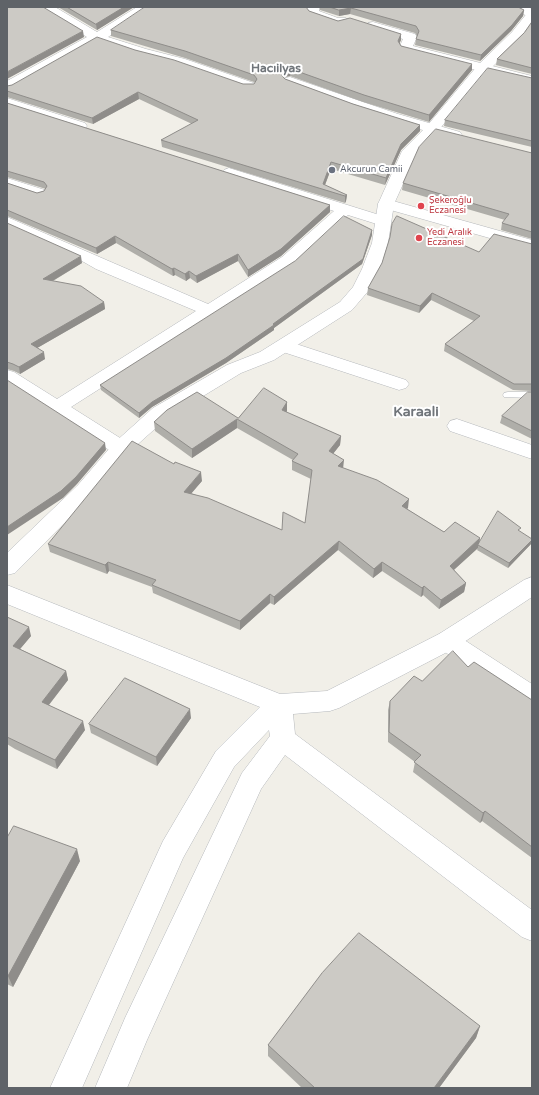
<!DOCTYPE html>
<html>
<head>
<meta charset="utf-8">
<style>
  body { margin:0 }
  #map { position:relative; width:539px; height:1095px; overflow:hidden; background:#f1efe8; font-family:"Varela Round",sans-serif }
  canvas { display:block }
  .frame { position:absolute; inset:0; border:8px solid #5f6368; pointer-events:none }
</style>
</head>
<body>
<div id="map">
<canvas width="539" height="1095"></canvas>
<div class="frame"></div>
</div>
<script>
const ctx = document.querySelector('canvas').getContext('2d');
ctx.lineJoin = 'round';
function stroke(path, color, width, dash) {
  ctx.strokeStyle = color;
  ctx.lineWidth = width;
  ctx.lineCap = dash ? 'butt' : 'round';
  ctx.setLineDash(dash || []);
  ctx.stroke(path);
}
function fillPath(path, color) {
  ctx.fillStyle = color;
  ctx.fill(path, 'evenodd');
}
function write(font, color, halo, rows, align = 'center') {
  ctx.font = font + ' "Varela Round",sans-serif';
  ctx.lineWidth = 4;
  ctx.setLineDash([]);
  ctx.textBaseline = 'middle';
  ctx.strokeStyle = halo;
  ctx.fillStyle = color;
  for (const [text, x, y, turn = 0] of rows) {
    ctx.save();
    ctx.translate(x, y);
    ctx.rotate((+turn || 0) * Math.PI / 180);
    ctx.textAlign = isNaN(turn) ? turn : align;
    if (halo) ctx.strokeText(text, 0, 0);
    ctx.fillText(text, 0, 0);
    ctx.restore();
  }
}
const service = new Path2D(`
  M508,392H532V398L504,397L503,395L504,393Z`);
const minor = new Path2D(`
  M40,7H55L97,32L137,7H151L108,37L146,49L185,59L254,83L256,86L254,89L249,90L244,89L175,65L136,55L98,42L12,90L7,91V81L87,37L42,10Z
  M307,7H319V11L338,18H346L347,21C340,32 318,19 309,16L307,13Z
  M512,7H528L532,9V18L514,10Z
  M373,22L415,34L417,37L413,46L532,76V84L401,51L399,48L403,39L368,29L367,26L368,23Z
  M290,77L398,114L460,132L462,135L460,138L455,139L387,120L285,84L283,81L285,78Z
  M7,98L85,123L87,126L85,129L80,130L7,107Z
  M229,168L389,218L391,221L389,224L383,226L348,215L294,265L71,407L128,443L131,448L128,453L121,455L114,453L7,385V370L14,372L57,399L196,311L96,269L82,261L7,228V217L208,304L282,257L334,211L224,176L221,173L224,170Z
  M7,178L45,190L47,193L45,196L39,198L7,188Z
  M386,199L532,240V250L380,207L378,204L380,201Z
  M284,340L406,380L409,384L406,388L399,390L277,350L275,346L277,342Z
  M457,419L532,445V459L450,431L447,426L450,421Z
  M447,632L455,634L532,684V707L523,704L439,648L435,641L439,634Z`);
const tertiary = new Path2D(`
  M532,11V24L522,38L488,71L437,132L417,153L394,204L388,243L380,269L370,289L352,310L274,360L241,373L167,418L128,453L92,495L15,573L7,575V553L78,485L114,443L153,408L227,365L260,352L340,302L353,287L362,269L372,243L378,204L402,151L427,126L478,65L512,32L528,12Z
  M532,577V597L455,648L339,708L330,711L293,714L295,734L532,910V941L522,937L285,755L261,789L147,1040L127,1088H95L125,1018L242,773L270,736L269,730L234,767L183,858L82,1088H50L163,841L216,751L260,707L7,604V585L280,694L327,691L439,634L524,580Z`);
const wall = new Path2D(`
  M58,7H134L97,30Z
  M320,7H518L524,10L523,16L511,31L480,61L415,45L416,39L417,36L415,33L350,14L339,16L320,10Z
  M306,8L309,11L338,21L401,34V40L399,43L401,46L472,70L429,122L363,102L290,76L284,77L285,79L353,104L420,125V131L401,150L385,185L331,169L325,185L347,195L346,201L345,203L162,147L161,140L192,124L139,99L93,124L7,97V86L12,85L135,50L243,84H254L255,82H254L185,58L111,36V30Z
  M532,22V74L496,65L497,59L524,33Z
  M532,78V147L444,126L445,120Z
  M7,103L330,205V212L281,256L248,277L238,261L197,283L190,278L186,281L175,275L173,276L116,243L97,254L7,216V183L37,193L44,191L46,189L7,177Z
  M532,153V239L501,230L502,223L505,220L402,190L403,183Z
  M7,223L82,263L53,281L104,302L105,309L37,348L45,359L20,374L14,371L7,369Z
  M372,230V235L362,264L274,328V330L226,363L152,407L139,418L101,390L100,385Z
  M532,244V391L513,390L444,351L445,344L474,321L431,300L419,313L367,295L368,288L479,252Z
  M532,392V439L500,423L502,416Z
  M287,402V411L286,412L341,436L340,445L333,454L343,468L408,508L407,509L444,532L480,538L479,543L520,532L531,544L508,568L477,550L478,548L454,570L466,583L464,592L439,609L423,595L421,597L382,571L373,578L338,550L274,605L270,603L240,630L153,593L152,587L109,571L107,574L50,552L48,544L202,481L191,493L282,530L305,523L311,479L292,470V461L293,460L237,428L192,458L155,431L154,422L238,418Z
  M7,617L31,636L20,649L66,671L68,680L49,705L85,730L57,769L15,749L7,744Z
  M468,667L532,700V858L482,821L480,823L413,772L415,762L388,742V710L390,701L422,681Z
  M191,718L157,766L91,733L89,724Z
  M7,838L80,861L13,987L7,984Z
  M480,1026L476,1038L439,1088H302L268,1056V1045Z`);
const shadedWall = new Path2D(`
  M124,7H134L97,30L96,24Z
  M351,8L350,14L339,16V10Z
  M524,10L523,16L511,31L480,61L481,55Z
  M83,31L84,37L7,79V72Z
  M401,34V40L398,47V41Z
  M472,64V70L429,122V115Z
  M291,69L290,76L284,77L282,82V76L284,71Z
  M138,92L139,99L93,124L92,118Z
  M420,125V131L401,150L385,185L386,178L401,144Z
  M331,162V169L323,190V184Z
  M347,195L346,201L345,203V196Z
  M330,205V212L281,256L248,277V270Z
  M372,230V235L362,264L274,328V330L226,363L152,407L139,418V413L152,402L273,324Z
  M115,236L116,243L97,254L96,248Z
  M238,254V261L197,283L196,276Z
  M81,256L82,263L44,286L43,279Z
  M174,268L175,275L173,276L172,269Z
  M189,271L190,278L186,281L185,274Z
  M432,293L431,300L419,313L420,306Z
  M104,302L105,309L32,351L31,344Z
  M44,352L45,359L20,374L19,367Z
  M287,402V411L282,419V410Z
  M237,419V428L192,458V449Z
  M341,436L340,445L328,460L329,451Z
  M105,443L106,450L77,484L63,498L7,535V527Z
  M344,460L343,469L338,466Z
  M201,472L202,481L185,501L184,492Z
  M409,499L408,508L401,514L402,506Z
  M480,538L479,546L478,545V548L448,575L450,566Z
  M532,540L531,544L508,568L509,563Z
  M339,541L338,550L274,605V597Z
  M108,562L109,571L107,574L105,565Z
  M382,562V571L373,578L374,569Z
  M466,583L464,592L439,609L441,600Z
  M424,586L423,595L421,597L422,588Z
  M270,594V603L240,630V621Z
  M29,627L31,636L15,655L13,646Z
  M66,671L68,680L44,711L42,702Z
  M190,709L191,718L157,766L156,757Z
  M83,721L85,730L57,769L55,760Z
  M485,811L482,821L480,823L483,813Z
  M77,849L80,861L13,987L8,976Z
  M480,1026L476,1038L439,1088H434Z`);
const building = new Path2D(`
  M7,7H43L83,31L7,72Z
  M67,7H124L96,24Z
  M145,7H306L309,11L338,21L350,18L401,34L398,41L401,46L472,64L429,115L364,95L291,69L284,71L282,76L285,79L353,104L420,125L401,144L386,178L331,162L323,184L347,195L345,196L161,140L198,120L138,92L92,118L7,91V86L12,85L97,37L135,50L174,60L243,84H254L257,79L254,75L185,51L111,30Z
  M330,7H518L524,10L512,25L481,55L416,39L419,31L416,26L351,8L339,10Z
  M532,22V68L497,59L524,33Z
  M488,68L532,78V141L445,120Z
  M7,103L330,205L281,249L248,270L238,254L196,276L189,271L185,274L174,268L172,269L115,236L96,248L7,210V183L37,193L44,191L47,186L44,182L7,171Z
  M436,129L532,153V232L502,223L509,214L403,183L419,147Z
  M344,216L372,230L363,259L273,324L274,325L226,358L152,402L139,413L100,385L295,261Z
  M397,216L479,252L494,234L532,244V384H514L445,344L480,316L432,293L420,306L368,288L382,263L390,237L392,224Z
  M7,223L81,256L43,279L81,286L104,302L31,344L44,352L19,367L13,364L7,362Z
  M7,380L105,443L76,477L61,491L7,527Z
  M264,388L287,402L282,410L341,436L329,451L344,460L338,466L377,480L409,499L402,506L444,532L455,522L480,538L450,566L466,583L441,600L424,586L422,588L382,562L374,569L339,541L274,597L270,594L240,621L152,585L156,580L108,562L105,565L48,544L132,441L174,464L175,462L201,472L184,492L208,498L282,530L283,512L305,523L312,470L292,461L298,454L237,419L192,449L154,422L167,410L197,392L238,418Z
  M528,392H532V431L502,416Z
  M498,511L521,528L518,530L532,539V540L509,563L478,545Z
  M7,617L29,627L13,646L66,671L42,702L83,721L55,760L7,737Z
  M453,651L468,667L474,662L532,700V847L485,811L483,813L414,762L421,755L389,732L390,701L414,676L422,681Z
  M125,678L190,709L156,757L89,724Z
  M14,826L77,849L8,976H7V838Z
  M359,933L480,1026L434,1088H315L268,1045L322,973Z`);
const markers = [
  [332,170,4,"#6b7280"],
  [421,206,4,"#e0444e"],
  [419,238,4,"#e0444e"]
];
const farWorshipnames = [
  ["Akcurun Camii",340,170]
];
const farHealthnames = [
  ["Şekeroğlu",429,201],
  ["Eczanesi",429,211],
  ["Yedi Aralık",427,233],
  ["Eczanesi",427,243]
];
const farDistrictnames = [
  ["Hacıilyas",276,69]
];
const districtNames = [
  ["Karaali",416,412]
];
stroke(service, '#b5b8bc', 1);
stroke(minor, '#b5b8bc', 1);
stroke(tertiary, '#b5b8bc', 1);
fillPath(service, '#fff');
fillPath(minor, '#fff');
fillPath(tertiary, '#fff');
fillPath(wall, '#afaea9');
fillPath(shadedWall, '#8f8d8a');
fillPath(building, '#cccac5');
stroke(building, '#8f8d8a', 1);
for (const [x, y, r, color] of markers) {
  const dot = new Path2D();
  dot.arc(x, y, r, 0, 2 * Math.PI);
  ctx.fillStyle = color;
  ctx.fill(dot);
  stroke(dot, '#fff', 1.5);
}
write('9px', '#5b616d', '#fff', farWorshipnames, 'left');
write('9px', '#be3a42', '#fff', farHealthnames, 'left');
write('bold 12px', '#70757a', '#fff', farDistrictnames);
write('bold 14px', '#70757a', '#fff', districtNames);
</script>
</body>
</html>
